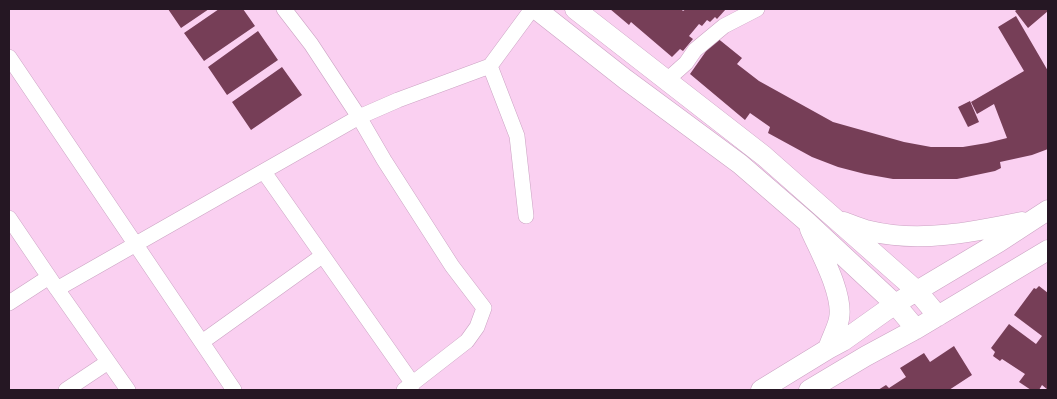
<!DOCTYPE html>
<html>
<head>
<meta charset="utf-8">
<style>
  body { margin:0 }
  #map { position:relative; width:1057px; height:399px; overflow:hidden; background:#fad0f1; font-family:"Public Sans",sans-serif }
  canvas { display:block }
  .frame { position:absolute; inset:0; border:10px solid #251723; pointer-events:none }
</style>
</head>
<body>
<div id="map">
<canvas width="1057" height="399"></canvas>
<div class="frame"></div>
</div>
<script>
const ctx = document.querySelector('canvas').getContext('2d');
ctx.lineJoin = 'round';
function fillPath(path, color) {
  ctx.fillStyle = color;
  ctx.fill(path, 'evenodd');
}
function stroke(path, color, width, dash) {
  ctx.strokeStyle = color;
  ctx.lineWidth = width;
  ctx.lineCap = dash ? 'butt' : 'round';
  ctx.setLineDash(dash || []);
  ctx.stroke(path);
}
const building = new Path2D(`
  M168,9H209L181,28Z
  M219,9H243L255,26L204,61L184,33Z
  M610,9H681L683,11L686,9H726L717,19L715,17L710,22L707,20L702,26L699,24L689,36L693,39L683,51L680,49L672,57L631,22L629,25Z
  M1018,9H1048V11L1028,28L1015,11Z
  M1016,16L1048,71V149L1032,155L1000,162L1001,168L995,171L957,179H893L865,174L838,167L812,157L768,133L770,127L750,113L745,120L690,74L716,37L742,58L737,64L759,81L833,122L904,142L931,147H963L987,143L1007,138L994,104L977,114L971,102L1024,71L998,27Z
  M258,31L278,60L227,95L208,67Z
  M282,67L302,95L251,130L232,102Z
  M970,101L979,122L968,127L958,107Z
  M1039,286L1048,293V390L1042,385L1039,390H1031L1019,382L1025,374L1002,359L1000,361L993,356L995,352L991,348L1009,324L1036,344L1042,336L1014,315L1034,288L1036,289Z
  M954,346L972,375L949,390H878L886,385L889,388L906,377L900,368L924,353L930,362Z`);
const minor = new Path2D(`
  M284,9L311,44L359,117L384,160L452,266L484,308L477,327L467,341L404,390
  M9,57L234,390
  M490,66L517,136L526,216
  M667,80L686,63L695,50L724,26L757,9
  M264,172L413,384
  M9,218L49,277
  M57,289L128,390
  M9,303L49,277L57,289L359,117L398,100L490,66L532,9
  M202,342L322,256
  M66,390L108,362`);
const secondary = new Path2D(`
  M536,9L625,79L740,164L806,221L895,304L916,329
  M575,9L764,156L917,291L938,316
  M844,222C852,225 861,229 870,231C919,243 973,232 1022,222
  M810,229C820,252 844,294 839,319C837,329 831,339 828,349
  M761,390L828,349L843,341L895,304L999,242L1048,210
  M809,390L866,356L916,329L1048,250`);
fillPath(building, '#763e57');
stroke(minor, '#cba3c3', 16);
stroke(secondary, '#cba3c3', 21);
stroke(minor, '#fff', 15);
stroke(secondary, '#fff', 20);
</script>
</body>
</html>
